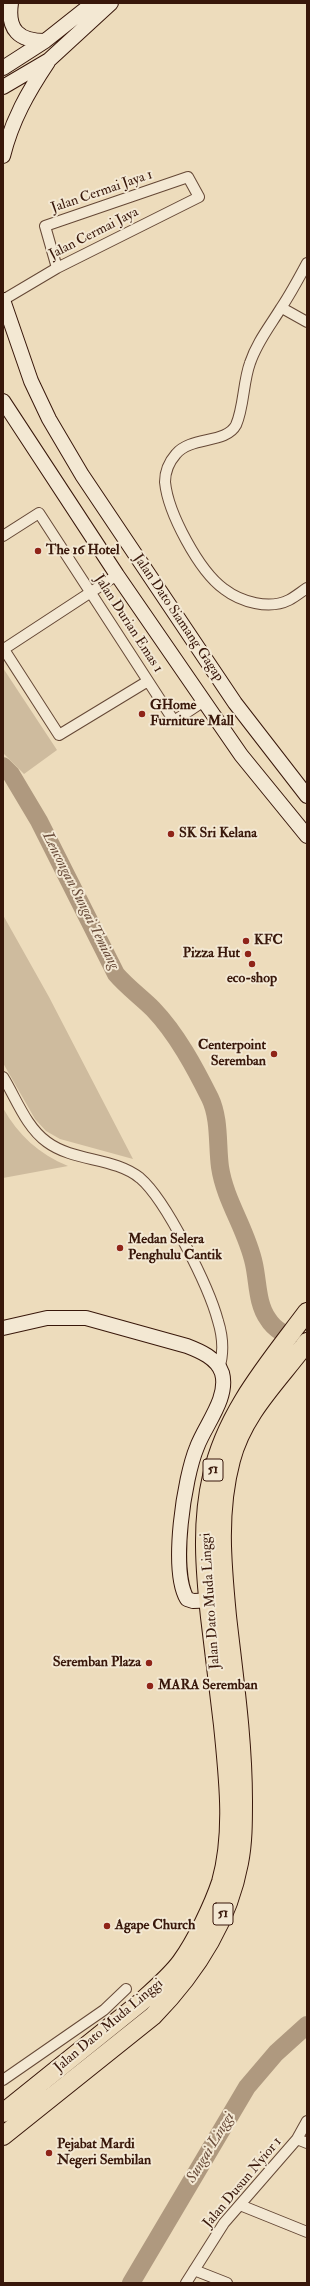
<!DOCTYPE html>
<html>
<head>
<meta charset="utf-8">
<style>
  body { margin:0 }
  #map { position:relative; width:310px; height:2286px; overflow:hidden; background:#eddcbc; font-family:"IM FELL Double Pica",serif }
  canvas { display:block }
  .frame { position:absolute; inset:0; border:4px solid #38170a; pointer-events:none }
</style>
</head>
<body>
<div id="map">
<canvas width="310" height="2286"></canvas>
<div class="frame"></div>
</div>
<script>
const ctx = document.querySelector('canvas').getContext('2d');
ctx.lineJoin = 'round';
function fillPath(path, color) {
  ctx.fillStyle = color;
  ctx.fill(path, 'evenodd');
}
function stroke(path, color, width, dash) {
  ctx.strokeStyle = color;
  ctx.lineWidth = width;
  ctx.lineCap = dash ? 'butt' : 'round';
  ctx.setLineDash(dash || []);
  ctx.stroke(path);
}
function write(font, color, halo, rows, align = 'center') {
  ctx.font = font + ' "IM FELL Double Pica",serif';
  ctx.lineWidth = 4;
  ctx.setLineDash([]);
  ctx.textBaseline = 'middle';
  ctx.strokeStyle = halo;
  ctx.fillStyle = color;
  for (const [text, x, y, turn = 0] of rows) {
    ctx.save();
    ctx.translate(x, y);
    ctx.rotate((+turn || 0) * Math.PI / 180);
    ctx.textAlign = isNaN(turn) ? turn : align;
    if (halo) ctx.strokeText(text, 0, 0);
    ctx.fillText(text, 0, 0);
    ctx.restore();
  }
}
const green = new Path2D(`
  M3,668L57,750L24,774L3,753Z
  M3,915L49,997L133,1159L60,1139L46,1131L35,1119L3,1063Z
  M3,1108C18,1135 39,1154 68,1166L3,1178Z`);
const river = new Path2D(`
  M3,766L11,774L39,821L116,974C127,987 141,997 153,1009C177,1034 195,1068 210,1098C220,1119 217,1145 220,1167C225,1201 247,1230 254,1264C258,1282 257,1304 268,1319C275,1331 290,1337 302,1343
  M131,2283L247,2087L276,2053L307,2025`);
const street = new Path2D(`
  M307,263C299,278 291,293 281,308C270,326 257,342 250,363C243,382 244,407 236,425C226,444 191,436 176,454C169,462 165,472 165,482C168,513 199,571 224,589C241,602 269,610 289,600C295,597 301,592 307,588
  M3,300L57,268L199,197L188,177L45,226L57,268
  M282,308L307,322
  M3,536L39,513L174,721L204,701
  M3,648L59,735L148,681
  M4,649L117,575
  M3,1077C16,1098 26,1127 47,1142C74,1162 114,1157 140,1178C166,1200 209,1287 218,1321C223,1337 224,1353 219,1369
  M3,2080L104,2010L126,1989
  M297,2139L307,2143
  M240,2205L307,2232
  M194,2270L227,2283
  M186,2283L224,2223L297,2139L307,2121`);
const secondary = new Path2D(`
  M11,3C7,30 19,41 45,41
  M3,68L45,41L93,3
  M3,87L49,60L111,3
  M3,156C12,120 28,92 48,62
  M3,300L31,381L49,419L82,475L235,703L307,796
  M3,401L117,575L241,755L307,836
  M3,1328L47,1318H86L187,1346C200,1351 217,1358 222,1373C229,1398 205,1425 197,1447C184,1478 170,1570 187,1599L193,1601L219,1600`);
const highway = new Path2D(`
  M3,2113L141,2002C155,1989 170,1977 181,1962C196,1941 213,1906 221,1882C235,1832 228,1776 223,1725C219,1689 214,1653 210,1617C205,1571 201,1522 212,1476C226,1412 269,1363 307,1312
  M3,2136L153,2016C194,1974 228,1922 239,1863C243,1843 243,1822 243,1801C243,1739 234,1678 227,1616C222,1564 217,1512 231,1460C243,1413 279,1380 307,1342`);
const markers = [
  [38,551,4,"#8f2418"],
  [142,714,4,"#8f2418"],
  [171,834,4,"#8f2418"],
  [246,941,4,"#8f2418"],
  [248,954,4,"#8f2418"],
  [252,964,4,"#8f2418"],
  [274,1054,4,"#8f2418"],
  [120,1248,4,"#8f2418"],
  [149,1663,4,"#8f2418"],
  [150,1686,4,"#8f2418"],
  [107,1926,4,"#8f2418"],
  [49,2153,4,"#8f2418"]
];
const shields = [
  [213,1470,20],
  [223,1914,20]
];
const shieldNames = [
  ["51",213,1470],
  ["51",223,1914]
];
const streetNames = [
  ["Jalan Cermai Jaya 1",102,192,-19],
  ["Jalan Cermai Jaya",94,234,-27],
  ["Jalan Dato Siamang Gagap",178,618,56],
  ["Jalan Durian Emas 1",128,624,57],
  ["Jalan Dato Muda Linggi",211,1601,-94],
  ["Jalan Dato Muda Linggi",109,2026,-40],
  ["Jalan Dusun Nyior 1",243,2183,-50]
];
const poiNames = [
  ["The 16 Hotel",46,551],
  ["GHome",150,706],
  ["Furniture Mall",150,722],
  ["SK Sri Kelana",179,834],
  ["KFC",254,941],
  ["Pizza Hut",240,954,"right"],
  ["eco-shop",252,979,"center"],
  ["Centerpoint",266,1046,"right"],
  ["Seremban",266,1062,"right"],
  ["Medan Selera",128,1240],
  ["Penghulu Cantik",128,1256],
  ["Seremban Plaza",141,1663,"right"],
  ["MARA Seremban",158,1686],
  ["Agape Church",115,1926],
  ["Pejabat Mardi",57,2145],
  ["Negeri Sembilan",57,2161]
];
const waterNames = [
  ["Lencongan Sungai Temiang",80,901,63],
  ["Sungai Linggi",211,2148,-59]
];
fillPath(green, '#cebb9e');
stroke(river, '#af997f', 18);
stroke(street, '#654836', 12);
stroke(secondary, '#38170a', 16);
stroke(highway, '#38170a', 20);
stroke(street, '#f3e8d3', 10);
stroke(secondary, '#f3e8d3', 14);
stroke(highway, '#eddcbc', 18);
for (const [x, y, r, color] of markers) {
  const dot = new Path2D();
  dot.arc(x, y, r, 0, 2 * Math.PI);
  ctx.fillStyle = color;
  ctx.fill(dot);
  stroke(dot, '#f3e8d3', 1.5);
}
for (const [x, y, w] of shields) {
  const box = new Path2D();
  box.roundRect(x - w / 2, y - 11, w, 22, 3);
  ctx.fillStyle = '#f3e8d3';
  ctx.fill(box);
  stroke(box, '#38170a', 1);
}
write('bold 13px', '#38170a', null, shieldNames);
write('14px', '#38170a', '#f3e8d3', streetNames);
write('bold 14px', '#38170a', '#f3e8d3', poiNames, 'left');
write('italic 15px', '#684b39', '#f3e8d3', waterNames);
</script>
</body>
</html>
